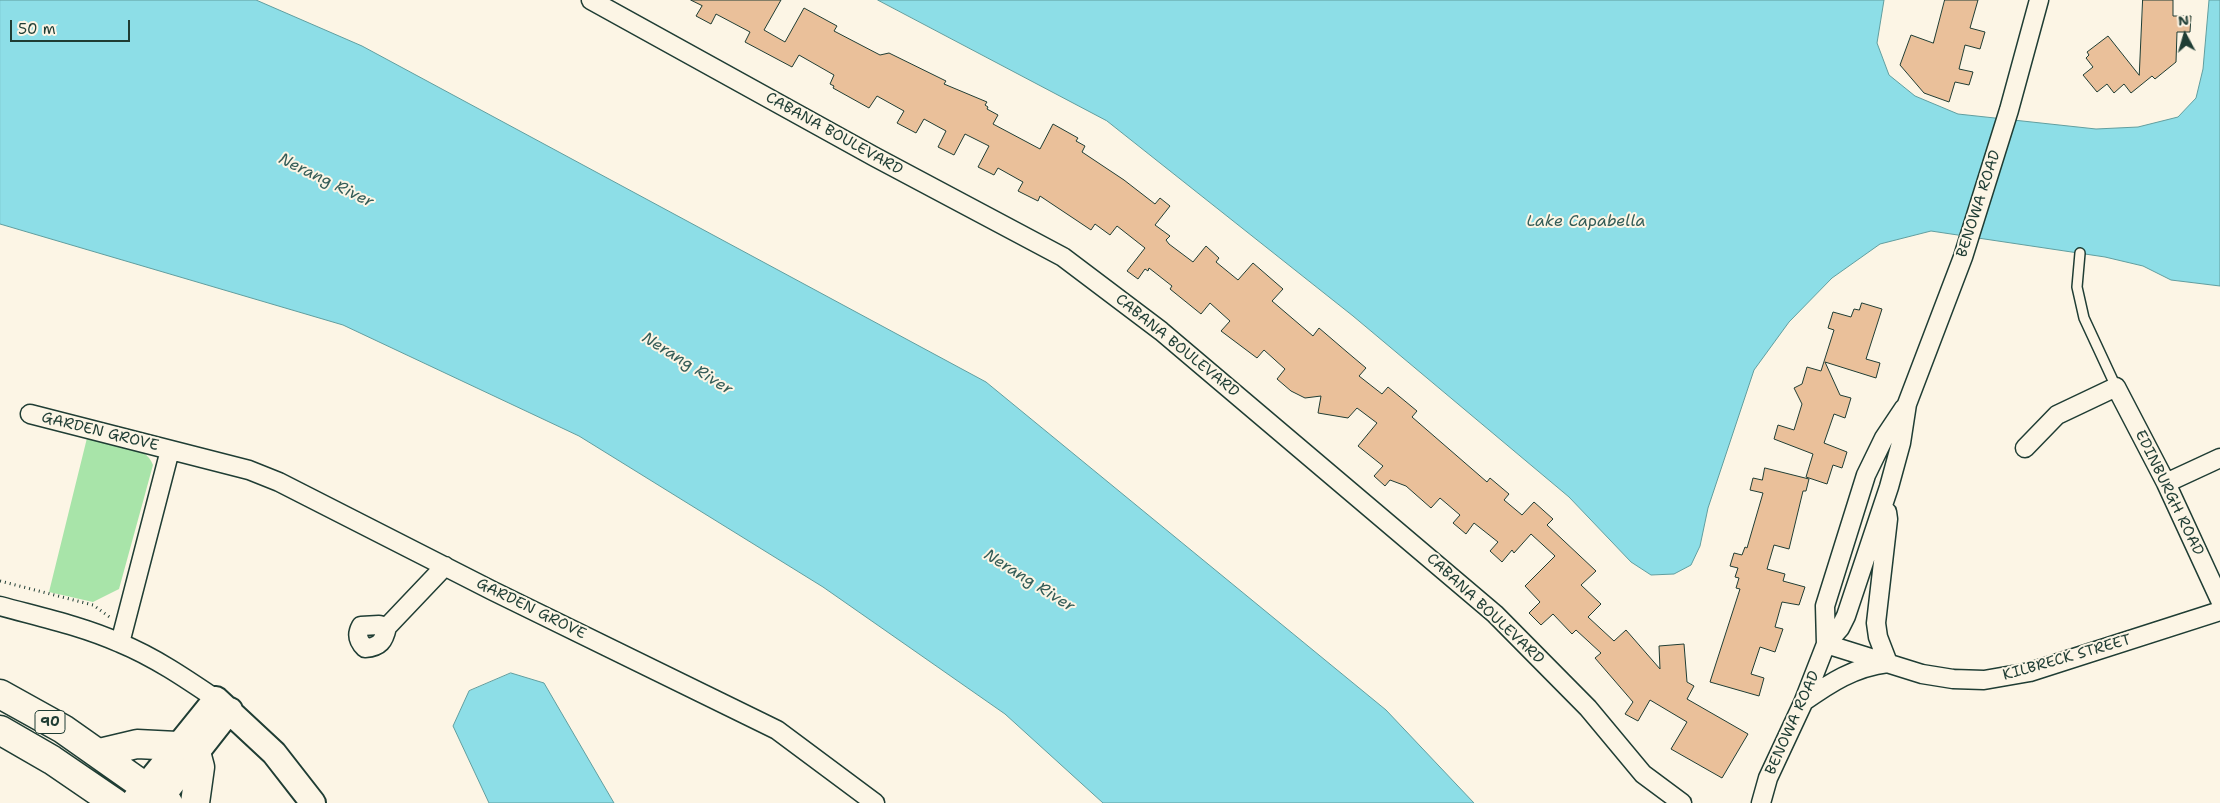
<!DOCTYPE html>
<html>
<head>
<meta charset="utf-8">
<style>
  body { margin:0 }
  #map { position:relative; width:2220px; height:803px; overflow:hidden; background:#fcf5e5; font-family:"Shantell Sans",sans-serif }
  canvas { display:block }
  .north { position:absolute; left:2160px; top:10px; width:50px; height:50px; -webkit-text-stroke:4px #fcf5e5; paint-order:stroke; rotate:354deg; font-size:14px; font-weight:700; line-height:20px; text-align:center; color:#1f3d34 }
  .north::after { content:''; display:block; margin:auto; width:18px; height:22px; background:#1f3d34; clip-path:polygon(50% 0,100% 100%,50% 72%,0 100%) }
  .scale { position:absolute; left:10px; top:20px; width:120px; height:22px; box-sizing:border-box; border:2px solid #1f3d34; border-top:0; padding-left:6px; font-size:15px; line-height:18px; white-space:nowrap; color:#1f3d34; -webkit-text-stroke:4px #fcf5e5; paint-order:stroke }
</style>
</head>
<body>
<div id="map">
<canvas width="2220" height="803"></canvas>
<div class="north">N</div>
<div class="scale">50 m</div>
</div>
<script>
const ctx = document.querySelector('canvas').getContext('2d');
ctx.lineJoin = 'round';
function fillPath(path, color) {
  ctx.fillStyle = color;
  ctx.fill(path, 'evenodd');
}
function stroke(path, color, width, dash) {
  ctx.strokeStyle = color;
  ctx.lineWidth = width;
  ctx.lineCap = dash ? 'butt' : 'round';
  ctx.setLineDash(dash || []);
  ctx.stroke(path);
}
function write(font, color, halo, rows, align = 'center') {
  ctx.font = font + ' "Shantell Sans",sans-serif';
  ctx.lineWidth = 4;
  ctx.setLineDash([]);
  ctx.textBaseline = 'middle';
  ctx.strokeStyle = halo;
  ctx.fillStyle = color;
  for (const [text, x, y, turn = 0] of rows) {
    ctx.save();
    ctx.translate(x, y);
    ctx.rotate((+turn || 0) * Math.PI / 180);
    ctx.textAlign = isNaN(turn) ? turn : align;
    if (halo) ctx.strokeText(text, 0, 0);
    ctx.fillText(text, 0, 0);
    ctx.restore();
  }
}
const green = new Path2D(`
  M87,438C107,443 146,443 153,465L119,589L93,602L49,592Z`);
const water = new Path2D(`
  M0,0H256L362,46L986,382L1386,710L1474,803H1103L1005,714L823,587L579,436L343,325L0,224Z
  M878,0H1884L1877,43L1889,75L1915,96L1958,114L2096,129L2138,127L2178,117L2196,98L2203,69L2209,0H2220V286L2171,280L2143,266L2105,257L1931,231L1880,244L1832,278L1789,322L1754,370L1708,508L1700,546L1691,565L1674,574L1651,575L1631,562L1569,497L1353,316L1107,121Z
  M511,673L544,683L614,803H489L453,726L469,691Z`);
const building = new Path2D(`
  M691,0H781L764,30L785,42L804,8L837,26L834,31L880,55L889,53L946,81L944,84L987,102L985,105L988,107L987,109L998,115L993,124L1040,149L1053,124L1078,138L1076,141L1085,146L1082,152L1124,180L1155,204L1160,198L1170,206L1155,225L1170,236L1166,240L1169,244L1193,262L1206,246L1219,258L1216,262L1238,280L1253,263L1283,289L1272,301L1313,336L1319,328L1347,352L1366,368L1359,376L1382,394L1388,387L1417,411L1412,417L1487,482L1490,478L1509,494L1504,500L1522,515L1534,502L1553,519L1547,525L1596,571L1581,585L1601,604L1588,617L1614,641L1626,630L1660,669L1659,646L1684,644L1687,682L1694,686L1687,699L1748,734L1722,778L1671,749L1687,722L1650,700L1638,721L1625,714L1633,702L1595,658L1601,653L1576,630L1572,634L1553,614L1541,625L1529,613L1540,602L1525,586L1555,556L1531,534L1514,553L1512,550L1502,562L1490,551L1498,542L1474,523L1466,534L1453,523L1460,515L1440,498L1431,508L1406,486L1390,480L1385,486L1374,476L1383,466L1358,446L1377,423L1357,408L1348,418L1318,413L1321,396L1305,398L1291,391L1277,379L1285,369L1264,350L1257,358L1221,331L1230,321L1210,303L1201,314L1170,289L1172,286L1149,268L1148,271L1145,269L1138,279L1127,271L1145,248L1117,226L1110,235L1095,224L1091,230L1040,196L1038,201L1018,191L1023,182L998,168L994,175L978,167L989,146L965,134L954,155L938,147L946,131L924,119L916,133L897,123L904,111L877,96L869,108L833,88L834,86L830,84L834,75L799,55L792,67L745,42L750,32L716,14L711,24L696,16L702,6Z
  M1945,0H1978L1970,28L1985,32L1980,49L1965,45L1959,69L1973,72L1969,85L1955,82L1949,102L1924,93L1900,65L1911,35L1933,43Z
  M2143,0H2173V16H2191L2190,32H2177L2176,62L2155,79L2152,76L2131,93L2124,84L2114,93L2107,84L2097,92L2083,75L2093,67L2086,58L2089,55L2087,52L2108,36L2139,75Z
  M1862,303L1882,309L1866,359L1880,363L1876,378L1825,362L1840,395L1851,398L1845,418L1834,414L1824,443L1847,452L1842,468L1833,465L1827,484L1806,477L1813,454L1774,439L1778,425L1794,430L1802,404L1794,388L1802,384L1807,367L1821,371L1834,330L1828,328L1833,312L1851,317L1854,309L1859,310Z
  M1765,468L1809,479L1806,491H1803L1789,549L1774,545L1767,569L1785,574L1783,581L1805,587L1799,605L1782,602L1775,627L1783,629L1775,652L1760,647L1751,674L1764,678L1759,696L1710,682L1740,589L1736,588L1739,578L1735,577L1738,568L1730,566L1734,553L1742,555L1745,547L1747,548L1763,493L1750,490L1753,478L1762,480Z`);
const path = new Path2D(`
  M0,581L93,605L111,618`);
const lane = new Path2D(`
  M2080,253L2077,287L2084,318L2116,387`);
const street = new Path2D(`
  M591,0L875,157L1063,257L1161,331L1495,614L1588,708L1643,774L1682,803
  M30,414L249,470L279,482L493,591L777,730L875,803
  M2025,448L2057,415L2116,387L2166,483L2220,600
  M2166,483L2220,458
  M0,606C40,617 82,626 120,643C154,657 185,678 216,699
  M387,627L379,625L361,626C356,635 358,641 365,648C380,647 384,641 387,627L445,566
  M120,643L170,450
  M1826,644L1840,628L1846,616L1889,487L1901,443L1907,404L1963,257L2009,110L2039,0
  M1826,644L1922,674L1953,679L1984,680L2030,672L2220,611
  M1803,702C1830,683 1854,667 1888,663L1878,637L1876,623L1888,519L1887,512
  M1761,803L1768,778L1803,703L1826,644L1825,606L1866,475L1884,438L1904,408`);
const secondary = new Path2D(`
  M132,803L216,699L274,753L313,803
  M157,803L230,710`);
const primary = new Path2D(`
  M0,694L63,729L168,803
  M0,730L52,760L115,803
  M99,753L137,744L177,746
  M195,803L200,767L196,752`);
const shields = [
  [50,722,30]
];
const shieldNames = [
  ["90",50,722]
];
const streetNames = [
  ["CABANA BOULEVARD",834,134,29],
  ["BENOWA ROAD",1979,204,-72],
  ["CABANA BOULEVARD",1177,346,39],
  ["GARDEN GROVE",100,432,14],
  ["EDINBURGH ROAD",2169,493,64],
  ["GARDEN GROVE",531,609,26],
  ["CABANA BOULEVARD",1485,609,43],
  ["KILBRECK STREET",2067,658,-16],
  ["BENOWA ROAD",1793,723,-66]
];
const waterNames = [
  ["Nerang River",326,181,26],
  ["Lake Capabella",1586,222],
  ["Nerang River",687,364,32],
  ["Nerang River",1029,581,32]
];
fillPath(green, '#a8e4a9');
fillPath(water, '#8ddee7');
stroke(water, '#619e9f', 1);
fillPath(building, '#eac09a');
stroke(building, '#1f3d34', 1);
stroke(lane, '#1f3d34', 12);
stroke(street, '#1f3d34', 21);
stroke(secondary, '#1f3d34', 28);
stroke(primary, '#1f3d34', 31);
stroke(path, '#1f3d34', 3, [1, 4]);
stroke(lane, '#fcf5e5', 9);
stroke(street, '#fcf5e5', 18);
stroke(secondary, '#fcf5e5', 24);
stroke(primary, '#fcf5e5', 28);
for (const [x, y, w] of shields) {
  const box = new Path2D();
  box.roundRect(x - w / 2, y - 11.5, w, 23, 4);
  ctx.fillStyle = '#fcf5e5';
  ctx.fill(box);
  stroke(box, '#1f3d34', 1);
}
write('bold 14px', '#1f3d34', null, shieldNames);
write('15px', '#1f3d34', '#fcf5e5', streetNames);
write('italic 16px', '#355d58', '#fcf5e5', waterNames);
</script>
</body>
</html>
